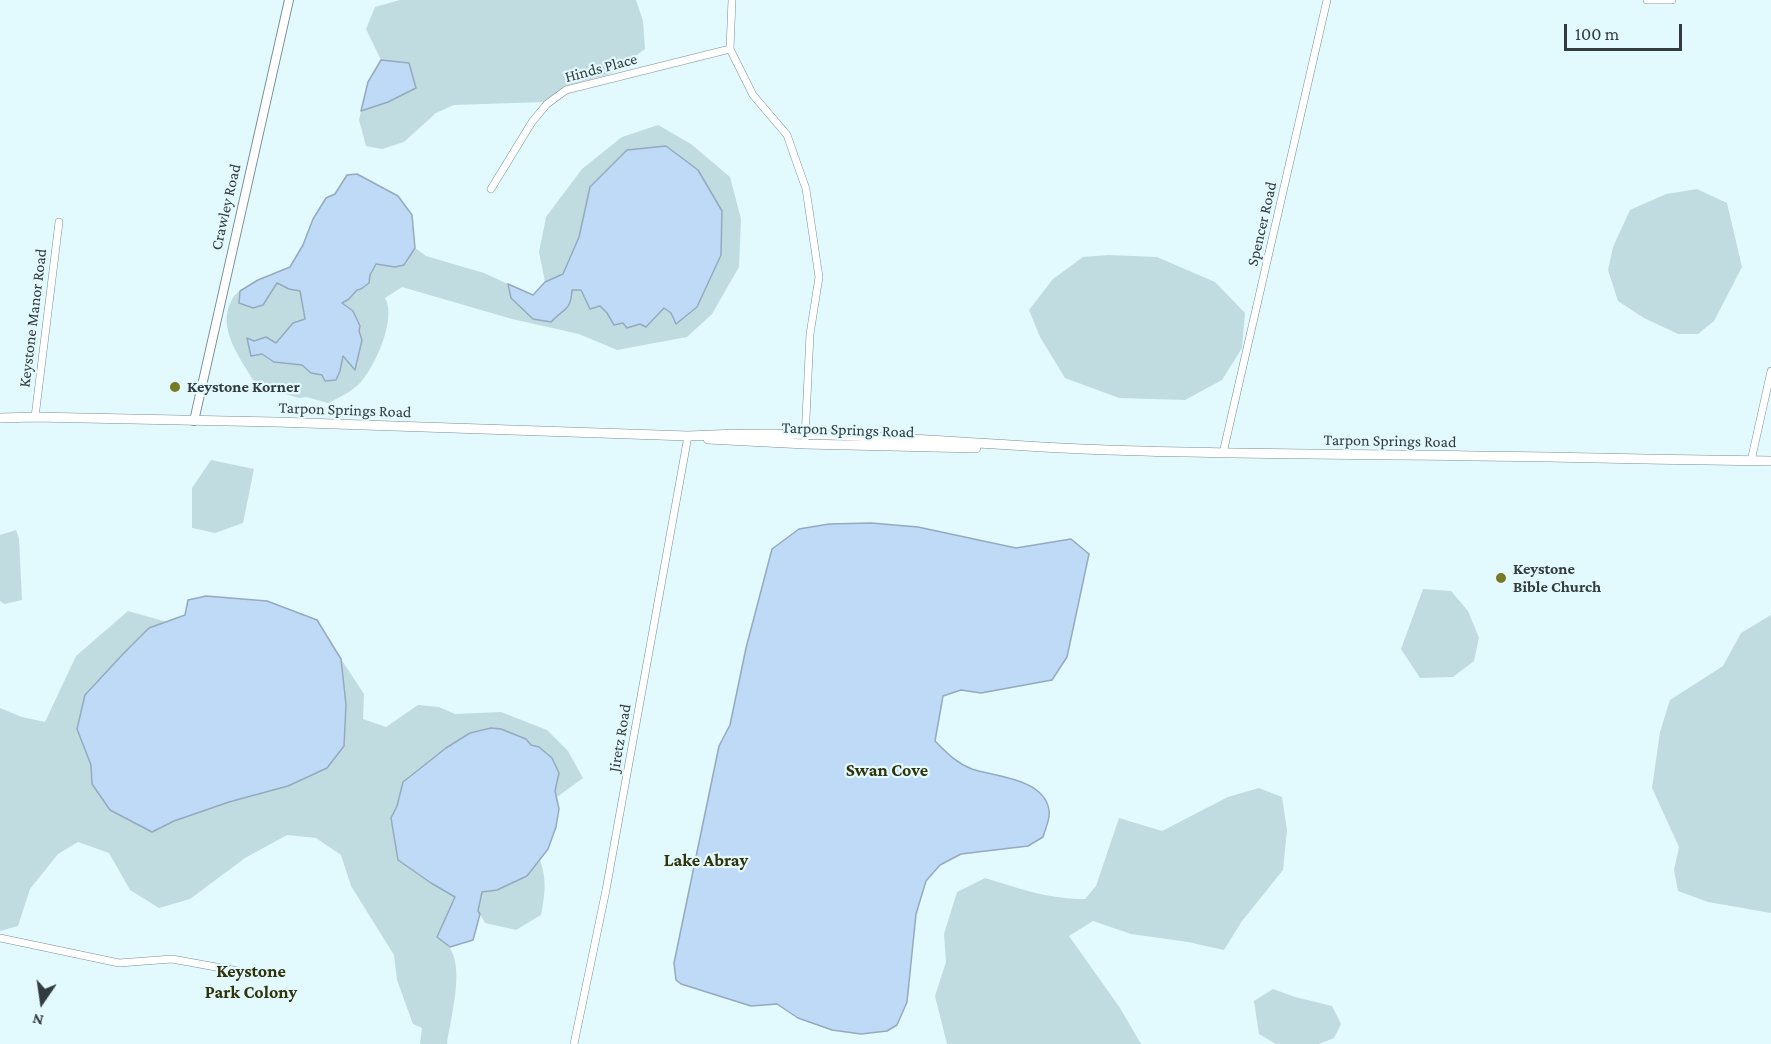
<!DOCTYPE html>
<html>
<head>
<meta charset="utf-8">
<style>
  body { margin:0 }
  #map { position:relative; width:1771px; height:1044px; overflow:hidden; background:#e2f9fe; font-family:"Crimson Pro",serif }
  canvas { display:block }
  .north { position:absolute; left:12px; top:972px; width:60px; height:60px; -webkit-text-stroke:4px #e2f9fe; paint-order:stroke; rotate:193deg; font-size:16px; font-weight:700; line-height:24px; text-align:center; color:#323b3d }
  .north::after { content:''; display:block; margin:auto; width:21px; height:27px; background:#323b3d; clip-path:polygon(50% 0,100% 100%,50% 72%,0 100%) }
  .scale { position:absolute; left:1564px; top:24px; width:118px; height:27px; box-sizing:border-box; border:3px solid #323b3d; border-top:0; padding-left:8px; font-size:18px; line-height:21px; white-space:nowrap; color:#323b3d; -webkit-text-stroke:4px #e2f9fe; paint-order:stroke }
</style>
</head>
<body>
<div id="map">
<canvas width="1771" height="1044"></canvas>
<div class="north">N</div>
<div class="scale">100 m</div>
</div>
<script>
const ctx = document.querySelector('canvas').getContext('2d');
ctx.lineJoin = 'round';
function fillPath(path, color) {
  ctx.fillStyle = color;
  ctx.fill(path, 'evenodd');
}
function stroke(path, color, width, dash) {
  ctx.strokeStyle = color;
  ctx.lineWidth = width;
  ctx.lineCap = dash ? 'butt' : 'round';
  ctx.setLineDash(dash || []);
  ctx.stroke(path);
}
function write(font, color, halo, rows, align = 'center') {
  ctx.font = font + ' "Crimson Pro",serif';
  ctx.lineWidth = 4.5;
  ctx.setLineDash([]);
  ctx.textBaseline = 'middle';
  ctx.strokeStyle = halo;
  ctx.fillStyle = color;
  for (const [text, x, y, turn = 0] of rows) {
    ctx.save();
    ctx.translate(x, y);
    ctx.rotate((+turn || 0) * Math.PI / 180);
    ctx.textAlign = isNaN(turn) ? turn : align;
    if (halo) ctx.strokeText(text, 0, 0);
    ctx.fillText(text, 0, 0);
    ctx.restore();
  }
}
const green = new Path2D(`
  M400,0H636L643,21L645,49L610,74L565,86L544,102L454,105L436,113L404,142L382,149L366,146L359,120L361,111L388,102L409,63L381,60L366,29L375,7Z
  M658,125L691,144L730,177L741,219L739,267L712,314L687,337L617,350L579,334L512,319L402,287L385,298C397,318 375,367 360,383C351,392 339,398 328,403L306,397L299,398L256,385C243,362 219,333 229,306C232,300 233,295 240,291L239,303L272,292L277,282L289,289L300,291L305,319L293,323L276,343L252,355L263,354L274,362L302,365L311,373L322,375L340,371L343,356L354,369L362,340L359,331L360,326L353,311L341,303C356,296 369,278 376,264H406L415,248L426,256L484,273L508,284L511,298L551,322L561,312L567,309L571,290H581L590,309L599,306L624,322L640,324L646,327L664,308L671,313L677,323L697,307L721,255L722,211L590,187L579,237L563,274L545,282L539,252L546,217L582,169L622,137Z
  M1697,189L1727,203L1742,267L1714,321L1698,334H1678L1644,318L1618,301L1608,270L1613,247L1630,210L1666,194Z
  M1108,255L1157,257L1215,282L1245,313L1242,348L1222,380L1185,400L1119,398L1065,378L1040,337L1029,310L1053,279L1083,257Z
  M211,460L254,469L243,523L215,533L192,528V488Z
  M16,530L19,539L22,600L4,604L0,601V535Z
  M1423,589L1451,591L1468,611L1479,638L1474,661L1453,677L1420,678L1401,649Z
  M128,611L167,622L149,628L77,729L91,765L92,784L152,832L174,821L229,802L288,786L344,746L346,705L341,659L364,694L363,719L386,727L418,705L439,707L455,714L501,712L547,730L568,751L583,778L557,797L555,791L559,773L525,739L446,748L403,782L397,807L391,818L431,883L455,897L437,937C441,939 445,942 448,946C466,966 450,1019 447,1044H420L422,1028L413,1024L397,980L394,955L351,886L341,855L316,838L287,835L245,858L190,899L159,908L130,890L109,853L78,842L58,854L30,889L18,926L0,931V708L22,717L45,722L76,656Z
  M1771,615V913L1708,902L1678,891L1674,870L1679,847L1652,788L1660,732L1670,700L1723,666L1741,633Z
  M1259,788L1282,797L1287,830L1283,870L1242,921L1224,950L1188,942L1131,934L1093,921L1069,936L1120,1008L1141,1044H947L935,996L946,962L944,934L957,892L985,878C1018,888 1051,900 1085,899L1096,886L1119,818L1162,831L1228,797Z
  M540,860C547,880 545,894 541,915L516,930L485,923L478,911L482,892L497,890L527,876Z
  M1273,989L1295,997L1332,1006L1341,1024L1334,1038L1319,1044H1276L1259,1034L1254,1001Z`);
const water = new Path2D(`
  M381,60L409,63L416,88L388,102L361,111L368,82Z
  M666,146L698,170L722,211L721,255L697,307L676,324L671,313L664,308L646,327L640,324L627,328L623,323L614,325L607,313L600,306L590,309L581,290H572C571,311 564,308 551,322L533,319L511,298L508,284L533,295L545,282L563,274L579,237L590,187L627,150Z
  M357,174L398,196L412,215L415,248L404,265L395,267L376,264L370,275L369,283L361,289L357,290L349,299L342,303L353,311L360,326L359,331L362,340L355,370L343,356L340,371L336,380L325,381L322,375L311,373L302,365L274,362L262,354L251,356L247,338L254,341L266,337L276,343L293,323L305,319L300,291L289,289L277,283L263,305L253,308L239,303L240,291L258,280L290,267L303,245L313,219L326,198L335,194L347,175Z
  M829,524L871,523L918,527L1016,548L1071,539L1089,554L1067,657L1052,680L981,693L961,690L943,696L935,741C947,753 956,763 972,769C995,777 1044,778 1049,810C1051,818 1045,829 1043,837L1028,846L961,854L940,865L926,881L916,914L907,1002L897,1025L887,1031L861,1034L832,1030L798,1018L777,1004L751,1006L681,984L676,980L674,963L719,746L730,725L746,648L772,549L799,529Z
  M206,596L267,601L317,620L341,659L346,705L344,746L327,768L288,786L229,802L174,821L152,832L110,810L92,784L91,765L77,729L85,695L123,654L149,628L185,615L188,600Z
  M491,728L501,729L526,739L531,745L539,747L552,758L559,773L555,791L559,809L556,827L548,849L527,876L497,890L482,892L478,911L480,914L473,940L450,947L437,937L455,897L431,883L398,860L391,818L397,806L403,782L446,748L470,733Z`);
const minor = new Path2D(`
  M732,0L730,49L753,95L787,135L806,189L819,277L810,334L805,439
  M1647,0H1672
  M491,189L532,122L547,104L566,90L730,49
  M35,417L59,222
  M1223,453L1327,0
  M1751,461L1771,371
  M0,938L119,963L172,959L260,975
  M574,1044L606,890L688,436`);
const tertiary = new Path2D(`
  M194,421L289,0`);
const secondary = new Path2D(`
  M0,418L35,417L276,422L688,436C826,428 969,445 1107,450C1254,455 1401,454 1548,457C1622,459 1697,460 1771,461
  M708,439L805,444L976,448`);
const markers = [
  [175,387,6,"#777a22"],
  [1501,578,6,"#777a22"]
];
const streetNames = [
  ["Hinds Place",601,68,-15],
  ["Crawley Road",226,207,-77],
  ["Spencer Road",1262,224,-77],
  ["Keystone Manor Road",33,318,-83],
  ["Tarpon Springs Road",345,410,2],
  ["Tarpon Springs Road",848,430,2],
  ["Tarpon Springs Road",1390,441,1],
  ["Jiretz Road",620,738,-80]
];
const poiNames = [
  ["Keystone Korner",187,387],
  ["Keystone",1513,569],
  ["Bible Church",1513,587]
];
const neighbourhoodNames = [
  ["Swan Cove",887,770],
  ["Lake Abray",706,860],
  ["Keystone",251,971],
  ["Park Colony",251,992]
];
fillPath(green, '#c1dce1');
fillPath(water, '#bfdaf6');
stroke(water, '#95aabe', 1.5);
stroke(minor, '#7a8f93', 8);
stroke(tertiary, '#7a8f93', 10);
stroke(secondary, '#7a8f93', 10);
stroke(minor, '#fff', 7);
stroke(tertiary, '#fff', 8);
stroke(secondary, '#fff', 9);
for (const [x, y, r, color] of markers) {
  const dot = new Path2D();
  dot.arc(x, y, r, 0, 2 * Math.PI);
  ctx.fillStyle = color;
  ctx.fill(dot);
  stroke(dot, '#e2f9fe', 2);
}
write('16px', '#323b3d', '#e2f9fe', streetNames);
write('bold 16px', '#323b3d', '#e2f9fe', poiNames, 'left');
write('bold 18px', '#303208', '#e2f9fe', neighbourhoodNames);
</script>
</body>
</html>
